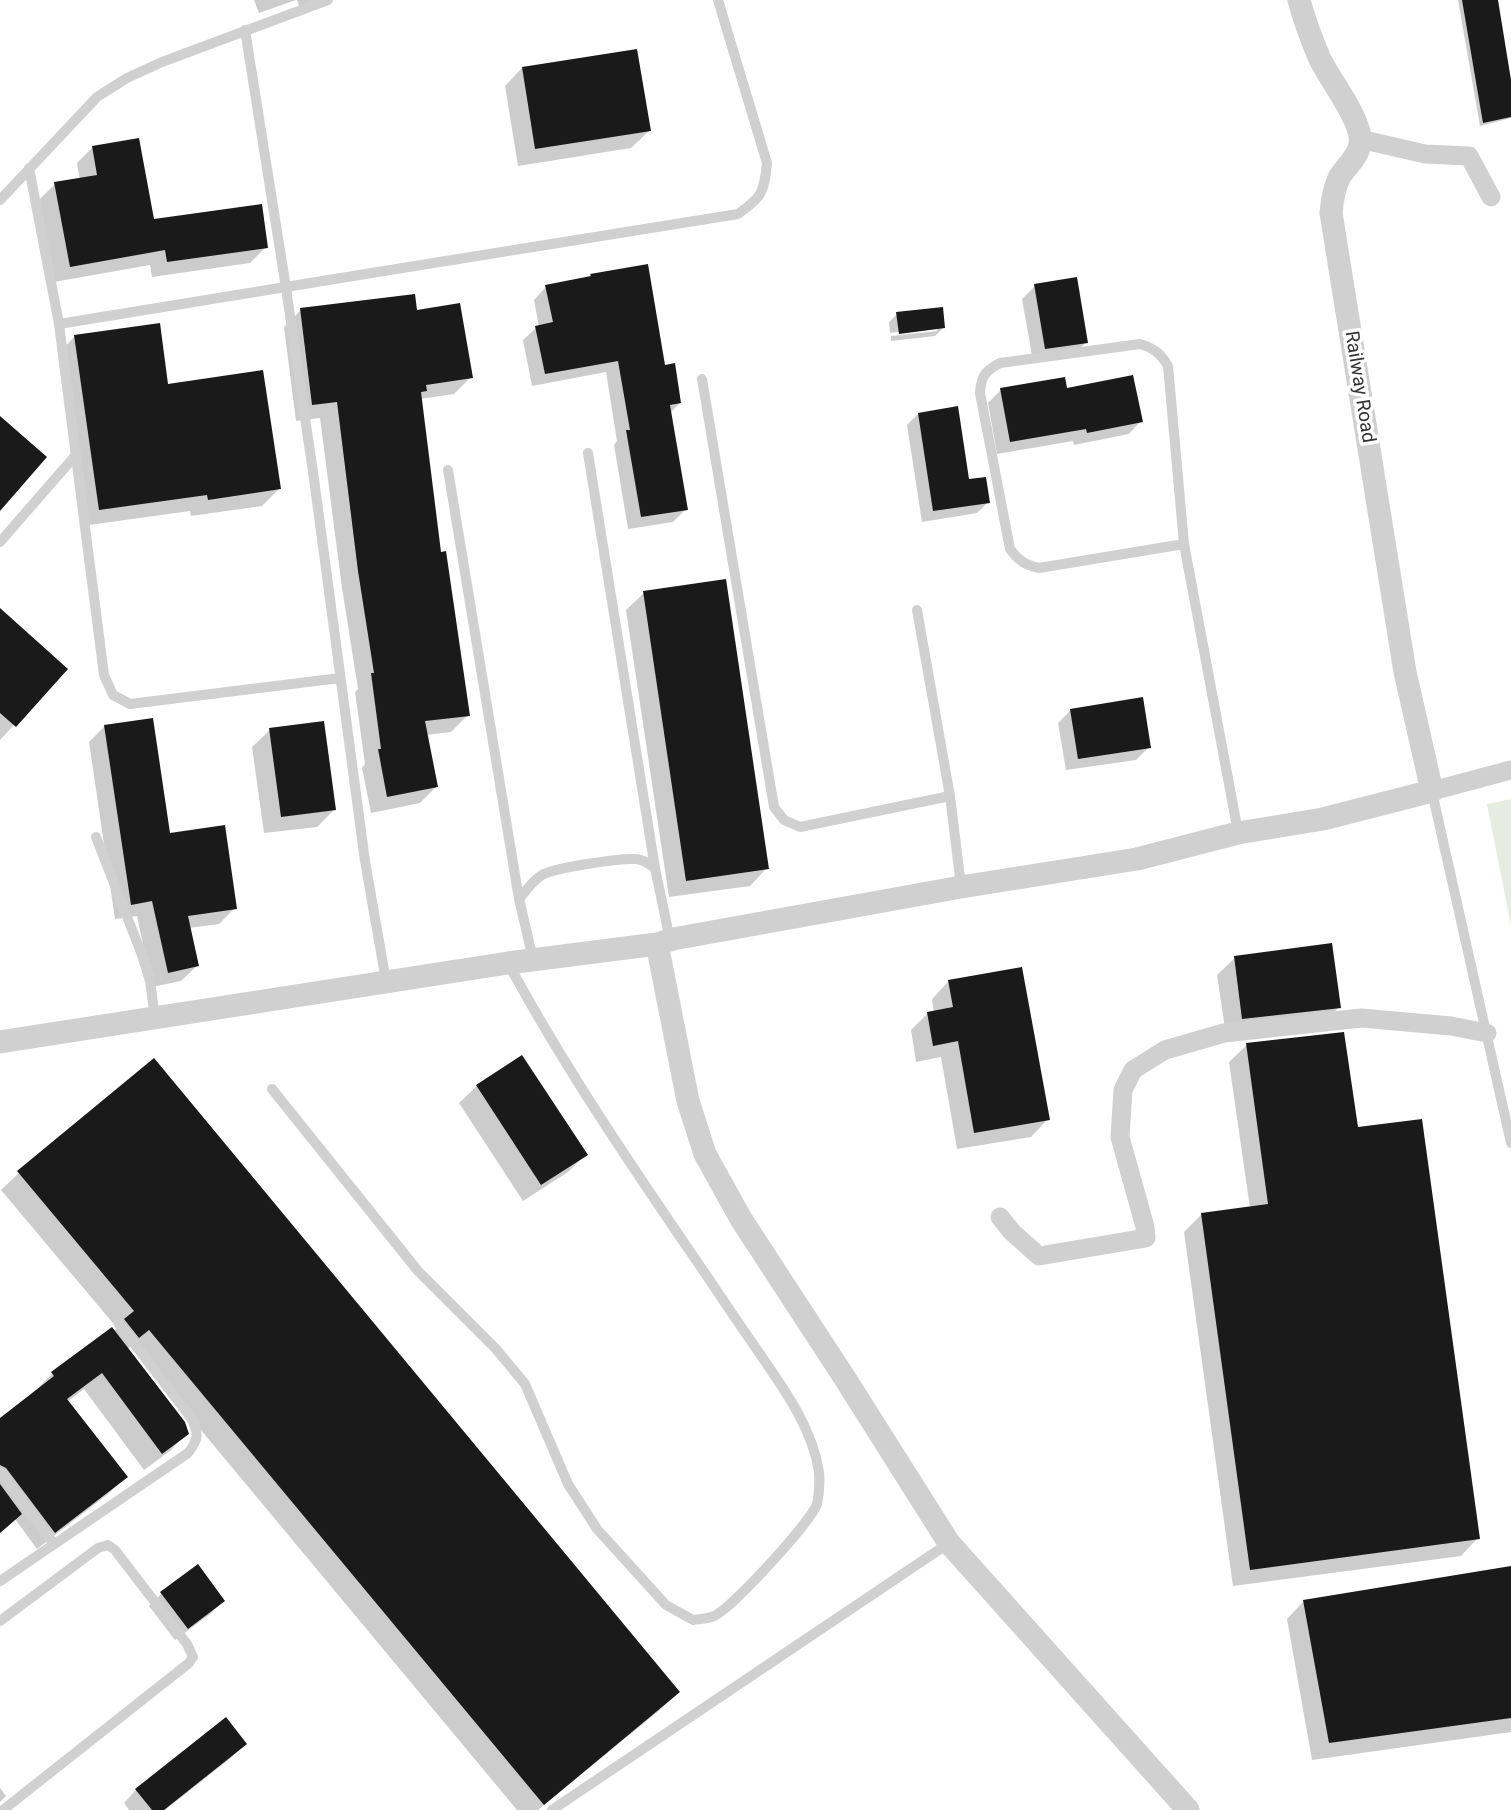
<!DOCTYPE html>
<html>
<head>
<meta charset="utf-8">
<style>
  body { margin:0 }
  canvas { display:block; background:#fff }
</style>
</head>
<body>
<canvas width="1511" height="1810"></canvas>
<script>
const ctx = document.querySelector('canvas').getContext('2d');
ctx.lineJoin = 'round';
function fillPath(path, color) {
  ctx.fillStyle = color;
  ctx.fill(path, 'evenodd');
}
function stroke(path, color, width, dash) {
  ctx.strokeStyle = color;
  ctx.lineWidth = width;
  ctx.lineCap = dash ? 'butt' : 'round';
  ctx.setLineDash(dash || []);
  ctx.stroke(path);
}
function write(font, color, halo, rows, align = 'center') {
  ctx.font = font + ' Roboto,sans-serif';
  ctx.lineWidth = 7;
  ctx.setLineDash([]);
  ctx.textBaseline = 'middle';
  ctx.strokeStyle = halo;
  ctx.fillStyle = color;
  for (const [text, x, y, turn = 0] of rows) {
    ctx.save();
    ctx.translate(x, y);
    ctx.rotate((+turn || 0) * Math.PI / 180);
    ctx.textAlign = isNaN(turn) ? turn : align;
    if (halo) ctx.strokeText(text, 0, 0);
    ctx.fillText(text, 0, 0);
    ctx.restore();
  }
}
const green = new Path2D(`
  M1511,799V926L1487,804Z`);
const shadow = new Path2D(`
  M254,0H296L259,13Z
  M297,0H316L299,6Z
  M1458,0H1496L1511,91V118L1480,126Z
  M522,68L649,131L631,148L518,166L505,86Z
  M93,147L153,221L266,247L250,263L152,277L150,265L54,282L39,200L55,184L80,180L77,163Z
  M591,275L680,403L670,413L686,509L673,522L628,529L614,445L617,441L606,372L532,386L523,340L536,328L539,327L534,300L546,287L588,279Z
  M1035,286L1086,342L1074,355L1033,361L1022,299Z
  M301,310L415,312L471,377L454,394L420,399L439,554L468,715L451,732L426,735L436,787L420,803L371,813L362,768L365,764L355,692L358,689L342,588L320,418L296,421L284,327Z
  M897,314L944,327L935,336L891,341V336L937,331V327L890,333L889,322Z
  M75,336L167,386L279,489L262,506L191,516L190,511L82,526L58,354Z
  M1001,390H1066L1141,421L1129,434L1074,445L1073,441L997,454L988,403Z
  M918,414L968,481L988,502L977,513L922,522L907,425Z
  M644,593L767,868L750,886L669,897L626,610Z
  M0,610L14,725L0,740Z
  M1071,710L1149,747L1136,760L1066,770L1058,723Z
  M105,726L169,835L235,908L219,924L189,928L197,966L181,981L152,987L137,916L115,919L89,742Z
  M270,730L334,810L317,827L264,833L252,747Z
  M1235,958L1339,1007L1322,1025L1226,1035L1217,975Z
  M949,981L1048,1119L1031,1137L957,1149L941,1057L916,1062L911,1030L928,1013L934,1012L932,999Z
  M1247,1045L1356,1129L1478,1538L1461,1556L1233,1586L1184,1232L1201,1215L1250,1208L1229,1062Z
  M521,1057L585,1155L568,1172L523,1201L459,1103L477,1086Z
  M19,1173L678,1692L661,1709L538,1810H517L131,1346L127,1349L187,1433L170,1451L144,1470L84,1389L67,1402L125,1477L108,1494L37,1549L15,1519L0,1534V1420L35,1391L52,1374L117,1328L1,1190Z
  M1511,1568V1732L1312,1760L1287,1619L1304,1601Z
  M162,1593L223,1601L210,1614L175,1640L149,1606Z
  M245,1744L232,1757L165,1810H129L124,1803L136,1790Z
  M0,1788L6,1796L0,1802Z`);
const building = new Path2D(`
  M1462,0H1498L1511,80V117L1483,123Z
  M637,49L651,131L535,149L522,67Z
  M139,138L154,219L262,204L268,248L167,262L165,250L70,267L54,182L97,175L92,146Z
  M648,264L665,365L675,363L681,403L670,405L688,510L641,517L626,430H630L618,361L545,374L535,326L553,322L545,285L591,276L590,274Z
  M1077,277L1088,343L1045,349L1034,284Z
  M415,294L417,310L460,303L473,378L426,385L427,391L421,392L441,552L446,551L470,716L425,721L438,787L387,797L378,749H381L371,673H374L358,571L337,402L312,405L300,308Z
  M943,307L945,328L899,334L896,312Z
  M160,323L168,384L263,370L281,489L208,500L207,495L99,510L74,335Z
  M1133,375L1143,422L1087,433L1086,429L1010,442L1000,388L1065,377L1067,388Z
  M958,406L969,479L986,477L990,503L933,511L918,413Z
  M0,416L47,457L0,511Z
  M726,579L769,869L686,881L643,591Z
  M0,608L68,669L16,727L0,713Z
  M1143,697L1151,748L1078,759L1070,709Z
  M153,718L170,833L225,825L237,909L188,916L199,966L168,973L152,901L131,905L104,725Z
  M324,721L336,810L281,817L269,728Z
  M1332,943L1341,1008L1242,1019L1234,956Z
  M1022,967L1050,1120L974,1133L958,1041L933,1046L927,1012L953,1007L948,980Z
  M1344,1032L1358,1127L1422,1119L1480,1539L1250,1570L1201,1213L1268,1204L1246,1043Z
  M522,1055L588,1155L541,1185L476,1085Z
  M154,1058L680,1692L544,1805L149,1330L139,1338L124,1319L134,1311L17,1171Z
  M112,1327L185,1422L189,1434L162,1454L102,1373L67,1399L128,1477L55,1533L6,1468L0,1465V1418L54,1376L51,1372Z
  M0,1484L22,1514L0,1533Z
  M198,1564L225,1601L188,1629L160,1592Z
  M1511,1566V1718L1329,1743L1303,1600Z
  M226,1717L247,1744L164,1810H152L135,1789Z`);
const service = new Path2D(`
  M245,30L286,288L314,479L365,861L386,981
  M29,168L59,324L104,675L113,695L130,704L340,678
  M0,200L97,97L127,78L162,62L328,0
  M59,324C285,288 512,249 738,214C762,197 764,193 767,163L718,0
  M702,379L774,807L784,820L800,827L950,796
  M588,453L655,868
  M448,470L519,899
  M0,542L75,456
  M1184,544L1039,568C1025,565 1018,560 1010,549L980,393C981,376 985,371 1000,363L1140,344C1154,348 1161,354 1168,366L1184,544L1238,832
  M917,610L950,796L961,886
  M1432,792L1511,1143
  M96,837L142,955L150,981L155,1018
  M533,959L519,899C526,891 532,881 542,875C553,868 620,858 635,859C643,859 649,864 655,868L670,940
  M272,1089L418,1271L496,1349L525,1384L568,1484L597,1529L666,1605L693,1620C699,1619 708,1619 714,1616C732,1608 810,1523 817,1504C819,1496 820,1480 819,1472C812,1424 778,1381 751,1341C730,1311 710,1280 689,1250C625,1156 562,1063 508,963
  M0,1472L54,1544
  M0,1581L188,1453C199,1439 199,1434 191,1418L119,1324
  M0,1621L98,1548L108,1545L115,1550L187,1644L193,1657L189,1663L3,1810
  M552,1810L949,1543`);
const minor = new Path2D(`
  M1360,139L1425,154L1469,156L1491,197
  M1432,791L1511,770
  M1000,1217L1012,1232L1039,1256L1146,1238L1145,1227L1120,1137L1123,1090L1133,1070L1165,1050L1224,1033L1361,1018L1451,1026L1487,1033`);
const tertiary = new Path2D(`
  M657,944L673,939L961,887L1137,859L1238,833L1323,819L1432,791L1405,672L1331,213C1332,200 1334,188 1340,176C1347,166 1358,157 1360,144C1364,122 1328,78 1319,57C1311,38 1304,19 1299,0
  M0,1042L508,963L657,944L688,1101L705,1154L741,1219L846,1380L949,1543L1188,1810`);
const streetNames = [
  ["Railway Road",1359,387,81]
];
fillPath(green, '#e6ecdf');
fillPath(shadow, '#0003');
fillPath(building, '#1a1a1a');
stroke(service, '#d0d0d0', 10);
stroke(minor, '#d0d0d0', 19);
stroke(tertiary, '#d0d0d0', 23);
write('19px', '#333', '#fff', streetNames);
</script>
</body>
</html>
